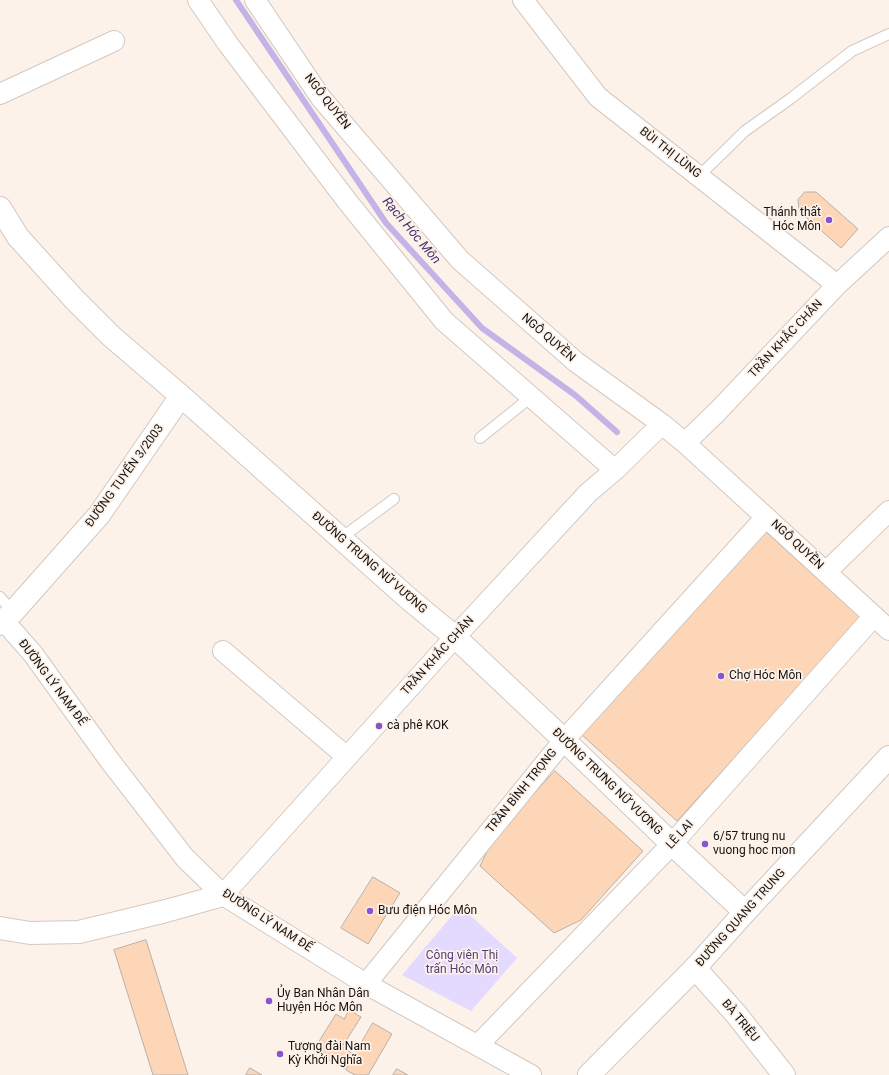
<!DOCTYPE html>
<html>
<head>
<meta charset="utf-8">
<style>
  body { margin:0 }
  canvas { display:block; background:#fdf2ea }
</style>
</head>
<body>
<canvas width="889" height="1075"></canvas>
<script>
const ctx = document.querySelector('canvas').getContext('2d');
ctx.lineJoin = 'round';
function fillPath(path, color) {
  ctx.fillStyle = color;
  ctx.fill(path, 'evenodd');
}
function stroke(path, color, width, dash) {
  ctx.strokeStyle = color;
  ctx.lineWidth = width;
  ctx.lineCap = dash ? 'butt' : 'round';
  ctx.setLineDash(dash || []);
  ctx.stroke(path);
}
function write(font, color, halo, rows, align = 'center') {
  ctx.font = font + ' Roboto,sans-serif';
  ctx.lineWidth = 3.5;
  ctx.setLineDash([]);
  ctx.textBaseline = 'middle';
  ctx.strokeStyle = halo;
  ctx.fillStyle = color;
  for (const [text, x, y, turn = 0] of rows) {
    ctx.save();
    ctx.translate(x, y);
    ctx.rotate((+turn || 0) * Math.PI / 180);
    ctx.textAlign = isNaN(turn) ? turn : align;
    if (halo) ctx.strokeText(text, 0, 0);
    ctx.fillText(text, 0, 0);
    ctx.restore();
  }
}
const green = new Path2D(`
  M460,906L517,958L471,1011L402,975Z`);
const stream = new Path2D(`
  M236,0L386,223L482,328L575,395L617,432`);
const building = new Path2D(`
  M805,192H816L858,229L841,248L799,211L798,200Z
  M765,531L861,618L677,821L582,735Z
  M555,771L643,851L581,920L554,933L480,866L493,839Z
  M373,877L400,893L368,944L341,928Z
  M146,940L188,1075H153L114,950Z
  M349,1010L361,1017L342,1047L353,1054L344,1069L313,1051L336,1014L344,1019Z
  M373,1023L392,1034L368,1075H355L346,1070Z
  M250,1068L262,1075H246Z
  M397,1069L408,1075H393Z`);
const lane = new Path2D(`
  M699,176L745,131L790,99L852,51L889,34
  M480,438L531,397
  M341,538L394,499
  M0,597L13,612`);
const street = new Path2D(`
  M198,0L228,44L347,201L444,321L615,470
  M255,0L321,98L460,260L576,362L662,424L685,443L889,630
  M523,0L598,97L837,285
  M0,94L114,41
  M685,443L718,411L837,285L889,237
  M826,572L889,511
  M4,621L33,654L110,761L185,858L223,895L366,984L531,1075
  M223,651L347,757
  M223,895L455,637L588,493L615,470L662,424
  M366,984L564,740L766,517
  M478,1045L672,844L874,616`);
const secondary = new Path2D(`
  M0,208L18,237L74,299L111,336L181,396L409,599L455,637L564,740L672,844L745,912
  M0,624L13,612L99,515L181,396
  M0,928L30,933L79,932L166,911L223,895
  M695,968L736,1014L784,1075`);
const primary = new Path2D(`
  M589,1075L695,968L745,912L889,757`);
const markers = [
  [829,220,4,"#8655ce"],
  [721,676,4,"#8655ce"],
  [379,726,4,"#8655ce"],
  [705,844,4,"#8655ce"],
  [370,911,4,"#8655ce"],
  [269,1001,4,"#8655ce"],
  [280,1054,4,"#8655ce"]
];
const streetNames = [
  ["NGÔ QUYỀN",327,102,52],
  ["BÙI THỊ LÙNG",670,153,38],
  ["NGÔ QUYỀN",548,338,41],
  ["TRẦN KHẮC CHÂN",786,339,-47],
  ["ĐƯỜNG TUYẾN 3/2003",125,476,-54],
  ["NGÔ QUYỀN",797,545,43],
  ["ĐƯỜNG TRƯNG NỮ VƯƠNG",369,563,41],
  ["TRẦN KHẮC CHÂN",438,656,-48],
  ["ĐƯỜNG LÝ NAM ĐẾ",52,683,53],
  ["ĐƯỜNG TRƯNG NỮ VƯƠNG",607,782,44],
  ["TRẦN BÌNH TRỌNG",522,791,-51],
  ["LÊ LAI",680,835,-48],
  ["ĐƯỜNG QUANG TRUNG",741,918,-48],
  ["ĐƯỜNG LÝ NAM ĐẾ",267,921,33],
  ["BÀ TRIỆU",740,1021,50]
];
const poiNames = [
  ["Thánh thất",821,213,"right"],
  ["Hóc Môn",821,227,"right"],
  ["Chợ Hóc Môn",729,676],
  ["cà phê KOK",387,726],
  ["6/57 trung nu",713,837],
  ["vuong hoc mon",713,851],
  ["Bưu điện Hóc Môn",378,911],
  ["Ủy Ban Nhân Dân",277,994],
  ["Huyện Hóc Môn",277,1008],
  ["Tượng đài Nam",288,1047],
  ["Kỳ Khởi Nghĩa",288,1061]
];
const parkNames = [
  ["Công viên Thị",462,956],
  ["trấn Hóc Môn",462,970]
];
const waterNames = [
  ["Rạch Hóc Môn",411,231,50]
];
fillPath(green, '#e4d9fe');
stroke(stream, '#c3b3e6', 6);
fillPath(building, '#fdd6b8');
stroke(building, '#b9b0a8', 1);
stroke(lane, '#d3c9c1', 12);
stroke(street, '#d3c9c1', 22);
stroke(secondary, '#d3c9c1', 24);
stroke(primary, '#d3c9c1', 24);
stroke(lane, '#fff', 10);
stroke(street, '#fff', 20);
stroke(secondary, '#fff', 22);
stroke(primary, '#fff', 22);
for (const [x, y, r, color] of markers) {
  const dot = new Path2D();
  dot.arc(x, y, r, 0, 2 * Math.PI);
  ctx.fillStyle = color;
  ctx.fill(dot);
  stroke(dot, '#fdf2ea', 1.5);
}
write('12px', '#15120f', '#fdf2ea', streetNames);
write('12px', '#15120f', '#fdf2ea', poiNames, 'left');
write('12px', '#533c7b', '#fdf2ea', parkNames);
write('italic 13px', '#48306e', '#fdf2ea', waterNames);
</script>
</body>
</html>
